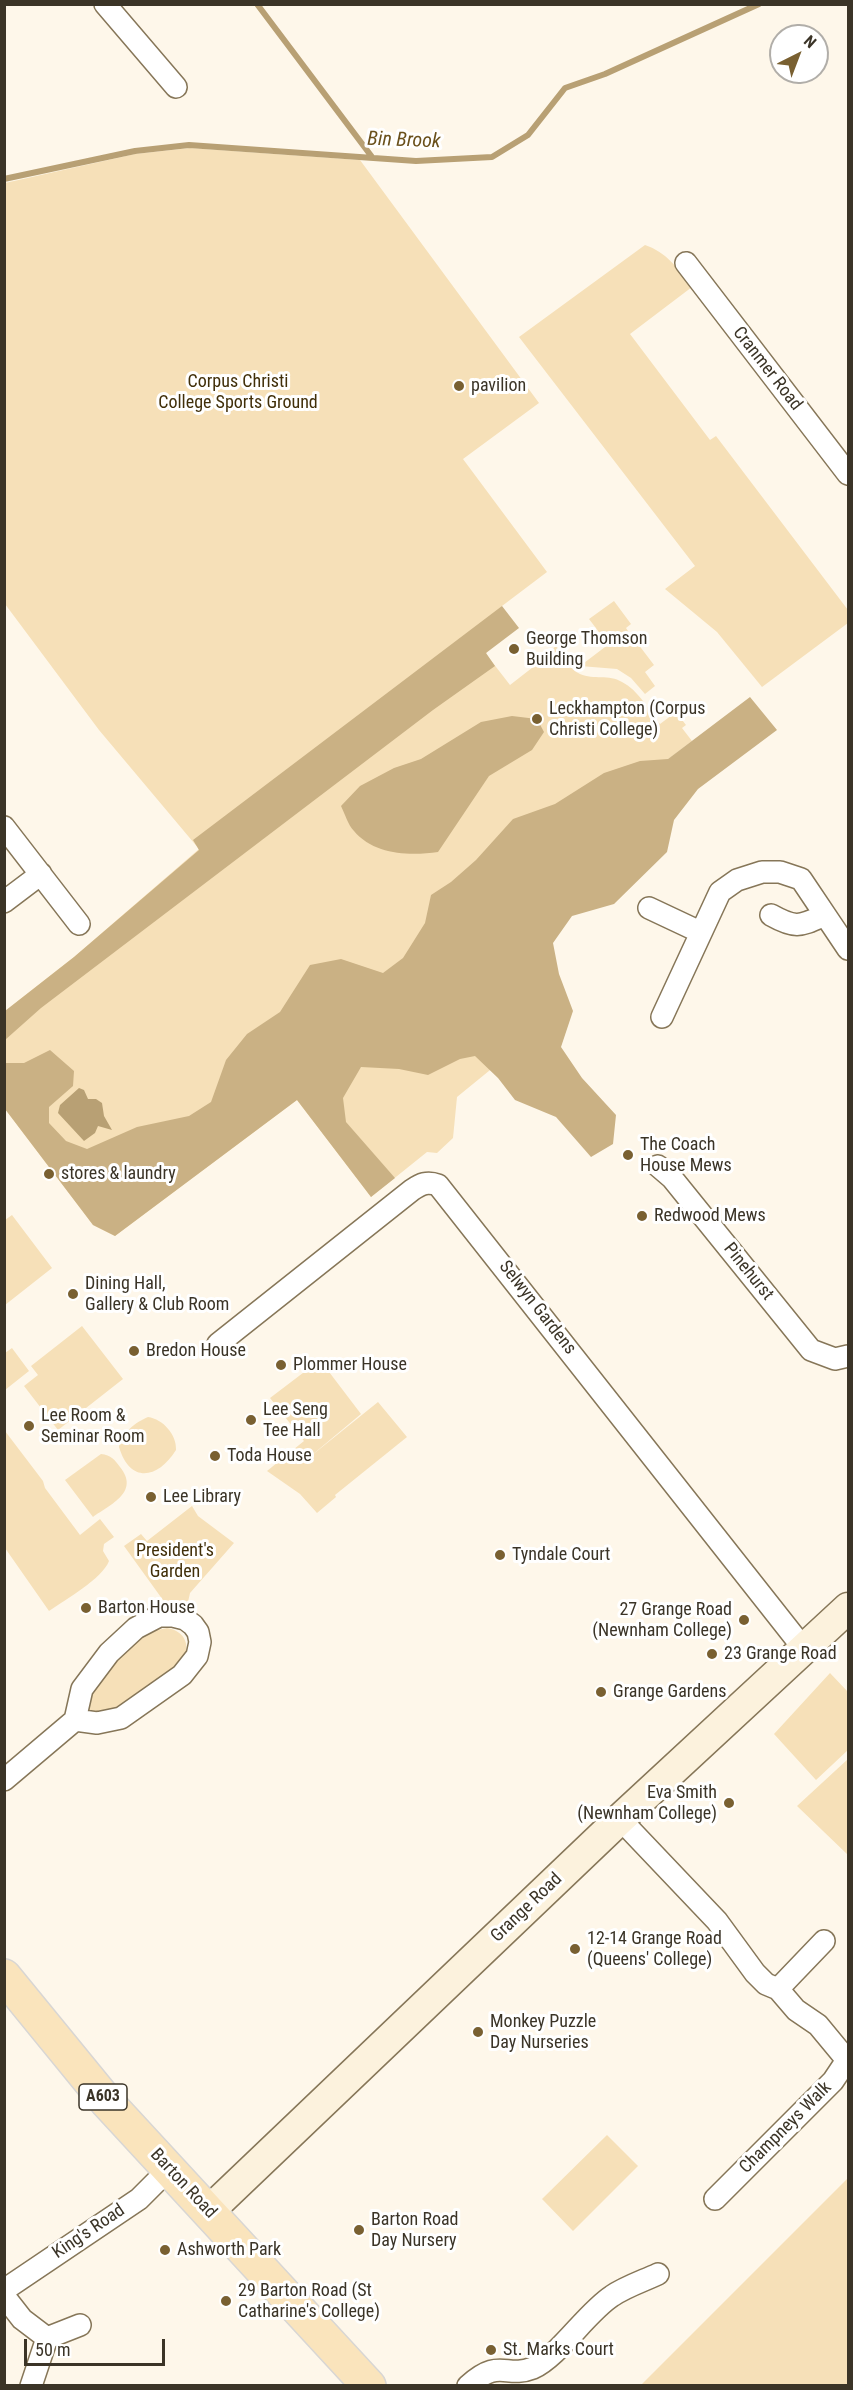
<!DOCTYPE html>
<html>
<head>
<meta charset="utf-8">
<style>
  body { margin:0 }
  #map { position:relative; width:853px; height:2390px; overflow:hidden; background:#fef7ea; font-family:"Roboto Condensed",sans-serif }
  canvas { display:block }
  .frame { position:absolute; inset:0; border:6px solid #3b3427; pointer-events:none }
  .north { position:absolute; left:769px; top:24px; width:60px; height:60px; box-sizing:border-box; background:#fff; border:2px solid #b1aea9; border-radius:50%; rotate:42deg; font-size:16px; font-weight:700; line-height:24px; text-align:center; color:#3b3427 }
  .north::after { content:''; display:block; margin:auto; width:21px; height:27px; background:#796031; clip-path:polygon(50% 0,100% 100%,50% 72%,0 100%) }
  .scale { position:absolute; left:24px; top:2339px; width:141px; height:27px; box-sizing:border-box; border:3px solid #3b3427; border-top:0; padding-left:8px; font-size:18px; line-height:21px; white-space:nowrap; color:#3b3427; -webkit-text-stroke:4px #fff; paint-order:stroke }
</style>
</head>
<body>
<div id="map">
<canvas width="853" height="2390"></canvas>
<div class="frame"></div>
<div class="north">N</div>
<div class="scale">50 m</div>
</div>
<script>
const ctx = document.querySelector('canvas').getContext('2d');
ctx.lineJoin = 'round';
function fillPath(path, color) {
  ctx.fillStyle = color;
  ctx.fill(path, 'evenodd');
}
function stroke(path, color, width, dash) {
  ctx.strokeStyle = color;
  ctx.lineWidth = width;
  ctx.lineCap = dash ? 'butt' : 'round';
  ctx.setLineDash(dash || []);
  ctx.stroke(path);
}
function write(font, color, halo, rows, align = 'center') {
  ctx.font = font + ' "Roboto Condensed",sans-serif';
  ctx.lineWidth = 6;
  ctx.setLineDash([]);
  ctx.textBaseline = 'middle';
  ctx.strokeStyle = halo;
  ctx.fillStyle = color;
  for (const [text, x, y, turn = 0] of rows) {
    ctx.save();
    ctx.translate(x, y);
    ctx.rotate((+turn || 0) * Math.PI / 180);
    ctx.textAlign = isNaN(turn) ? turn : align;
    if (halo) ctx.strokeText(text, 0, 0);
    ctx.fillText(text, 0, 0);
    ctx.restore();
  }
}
const green = new Path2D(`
  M190,148L360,160L539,403L463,459L547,572L502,606L486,654L510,685L546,657L545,655L556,646C562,655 570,670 580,674C594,680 609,674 622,682C638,690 650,711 660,724L676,712L686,725L682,728L692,741L482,901L560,1013L457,1097L453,1138L437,1153L427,1152L371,1197L297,1100L115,1236L93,1225L5,1109V1011L74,957L199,849L99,730L5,604V183L135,154Z
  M645,245C666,252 679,269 692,287L630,334L710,440L716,436L848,610V623L762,687L717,632L665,589L695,566L519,337Z
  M614,601L631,624L626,628L630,634L605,640L589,619Z
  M635,640L654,665L645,672L655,686L645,694L631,678L617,669L580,666L605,647Z
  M12,1215L52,1268L5,1305V1220Z
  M82,1326L123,1379L58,1430L24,1386L38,1375L31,1366Z
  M12,1348L29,1371L5,1390V1353Z
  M320,1360L361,1414L306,1460L378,1402L407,1437L335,1495L336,1497L317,1513L300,1494L267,1471L304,1441L270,1398Z
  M148,1417C163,1419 177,1435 176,1450C158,1479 130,1484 119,1447C121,1433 136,1422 148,1417Z
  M5,1431L43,1481L45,1488L80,1535L100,1519L114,1537L104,1544L103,1551L109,1561C102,1579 66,1599 49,1611L5,1548Z
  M101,1454C111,1455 115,1460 120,1467C140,1492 111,1504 93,1517L65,1480Z
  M192,1506L198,1516L234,1543L190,1593L186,1611L168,1607L124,1546L141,1534L147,1541Z
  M167,1628C185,1631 191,1645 183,1661C168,1674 153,1691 136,1702C124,1711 94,1721 85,1706L103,1672L126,1649L148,1632Z
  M830,1673L848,1692V1750L816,1780L774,1734Z
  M848,1759V1855L797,1806Z
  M607,2135L638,2166L573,2231L542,2199Z
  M848,2178V2385H641Z`);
const forest = new Path2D(`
  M502,606L519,628L486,653L495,666L433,710L41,1008L5,1040V1011L74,957L199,850L193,840Z
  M750,697L777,730L698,789L674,820L667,852L614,904L572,916L553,943L559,974L573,1011L561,1047L582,1078L616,1115L613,1144L591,1157L556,1117L515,1100L498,1078L475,1056L460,1059L428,1075L399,1069L361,1067L343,1098L346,1122L395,1178L371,1197L297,1100L115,1236L93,1225L5,1109V1063H24L50,1050L74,1071L73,1086L49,1107V1123L66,1141L87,1149L137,1127L189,1116L211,1102L226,1060L247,1034L280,1012L310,965L341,959L383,973L403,958L425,923L431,895L451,882L476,860L513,819L555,804L604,773L640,761L668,759Z
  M512,716L537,719L544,732L532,750L489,776L438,852C410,856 374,855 354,831C348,825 345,814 341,806L360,786L394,768L421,759L481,722Z`);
const water = new Path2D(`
  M79,1088L84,1090L88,1099H96L102,1103L104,1116L112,1130L98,1126L95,1133L84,1141L58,1113L60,1105Z`);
const stream = new Path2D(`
  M257,4L372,157
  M4,179L135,151L189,145L416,161L492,157L528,135L565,88L605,74L759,4`);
const street = new Path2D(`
  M105,4L176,87
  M686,263L848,474
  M4,827L79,924
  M4,902L41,874
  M649,908L700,932
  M771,915C796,929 800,926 825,915
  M662,1017L720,892L737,880L762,872H780L801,879L848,949
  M658,1166L672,1178L811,1350L835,1359L848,1356
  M218,1344L412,1190C421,1184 427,1181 438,1185L804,1649
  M4,1780L75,1720L82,1689L109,1653L136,1628L159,1616H173L185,1619L193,1625L198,1632L200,1642L197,1656L182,1675L121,1718L97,1723L75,1720
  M620,1819L717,1921L755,1973L766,1984L778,1989L796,2010L818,2025L847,2060L833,2081L715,2199
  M778,1989L824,1941
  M4,2290L139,2199L168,2170
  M4,2296L22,2319L47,2338L80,2325
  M31,2386L47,2338
  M468,2386C500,2357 505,2379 533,2368C558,2357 587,2312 612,2296C625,2287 643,2281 658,2274`);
const secondary = new Path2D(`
  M208,2212L620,1819L848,1608`);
const primary = new Path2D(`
  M4,1976L107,2102L369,2386`);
const markers = [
  [459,386,6,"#796031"],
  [514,649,6,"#796031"],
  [537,719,6,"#796031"],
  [628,1155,6,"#796031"],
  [49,1174,6,"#796031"],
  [642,1216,6,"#796031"],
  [73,1294,6,"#796031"],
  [134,1351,6,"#796031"],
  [281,1365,6,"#796031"],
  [251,1420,6,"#796031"],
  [29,1426,6,"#796031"],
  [215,1456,6,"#796031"],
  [151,1497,6,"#796031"],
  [500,1555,6,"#796031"],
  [86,1608,6,"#796031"],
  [744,1620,6,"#796031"],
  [712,1654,6,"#796031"],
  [601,1692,6,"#796031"],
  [729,1803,6,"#796031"],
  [575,1949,6,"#796031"],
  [478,2032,6,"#796031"],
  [359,2230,6,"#796031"],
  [165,2250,6,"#796031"],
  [226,2301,6,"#796031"],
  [491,2350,6,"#796031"]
];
const shields = [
  [103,2097,48]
];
const shieldNames = [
  ["A603",103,2097]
];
const streetNames = [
  ["Cranmer Road",767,369,52],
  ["Pinehurst",748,1272,51],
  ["Selwyn Gardens",537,1308,52],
  ["Grange Road",527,1908,-44],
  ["Champneys Walk",786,2128,-45],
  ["Barton Road",183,2184,47],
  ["King's Road",89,2232,-34]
];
const parkNames = [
  ["Corpus Christi",238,382],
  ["College Sports Ground",238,403],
  ["President's",175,1551],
  ["Garden",175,1572]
];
const poiNames = [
  ["pavilion",471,386],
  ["George Thomson",526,639],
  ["Building",526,660],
  ["Leckhampton (Corpus",549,709],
  ["Christi College)",549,730],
  ["The Coach",640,1145],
  ["House Mews",640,1166],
  ["stores & laundry",61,1174],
  ["Redwood Mews",654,1216],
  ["Dining Hall,",85,1284],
  ["Gallery & Club Room",85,1305],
  ["Bredon House",146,1351],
  ["Plommer House",293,1365],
  ["Lee Seng",263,1410],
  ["Tee Hall",263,1431],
  ["Lee Room &",41,1416],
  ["Seminar Room",41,1437],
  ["Toda House",227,1456],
  ["Lee Library",163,1497],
  ["Tyndale Court",512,1555],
  ["Barton House",98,1608],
  ["27 Grange Road",732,1610,"right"],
  ["(Newnham College)",732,1631,"right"],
  ["23 Grange Road",724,1654],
  ["Grange Gardens",613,1692],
  ["Eva Smith",717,1793,"right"],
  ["(Newnham College)",717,1814,"right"],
  ["12-14 Grange Road",587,1939],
  ["(Queens' College)",587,1960],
  ["Monkey Puzzle",490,2022],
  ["Day Nurseries",490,2043],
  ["Barton Road",371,2220],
  ["Day Nursery",371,2241],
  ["Ashworth Park",177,2250],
  ["29 Barton Road (St",238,2291],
  ["Catharine's College)",238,2312],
  ["St. Marks Court",503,2350]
];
const waterNames = [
  ["Bin Brook",404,141,2]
];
fillPath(green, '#f6e0b8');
fillPath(forest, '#cab184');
fillPath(water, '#b8a074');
stroke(stream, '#b8a074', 6);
stroke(street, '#867658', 24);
stroke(secondary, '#867658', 33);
stroke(primary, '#d8d6d4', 36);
stroke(street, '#fff', 21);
stroke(secondary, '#fcf2dd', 30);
stroke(primary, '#fae4bc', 33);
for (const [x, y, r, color] of markers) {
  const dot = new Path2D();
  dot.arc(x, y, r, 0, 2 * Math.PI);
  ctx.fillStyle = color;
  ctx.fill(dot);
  stroke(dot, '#fff', 2);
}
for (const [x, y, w] of shields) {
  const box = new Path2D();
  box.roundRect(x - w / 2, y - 13, w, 26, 4.5);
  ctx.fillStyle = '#fff';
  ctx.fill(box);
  stroke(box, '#3b3427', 1.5);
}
write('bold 16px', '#3b3427', null, shieldNames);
write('18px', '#3b3427', '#fff', streetNames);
write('18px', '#412f09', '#fff', parkNames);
write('18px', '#3b3427', '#fff', poiNames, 'left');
write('italic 20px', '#6a501b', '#fff', waterNames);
</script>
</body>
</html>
